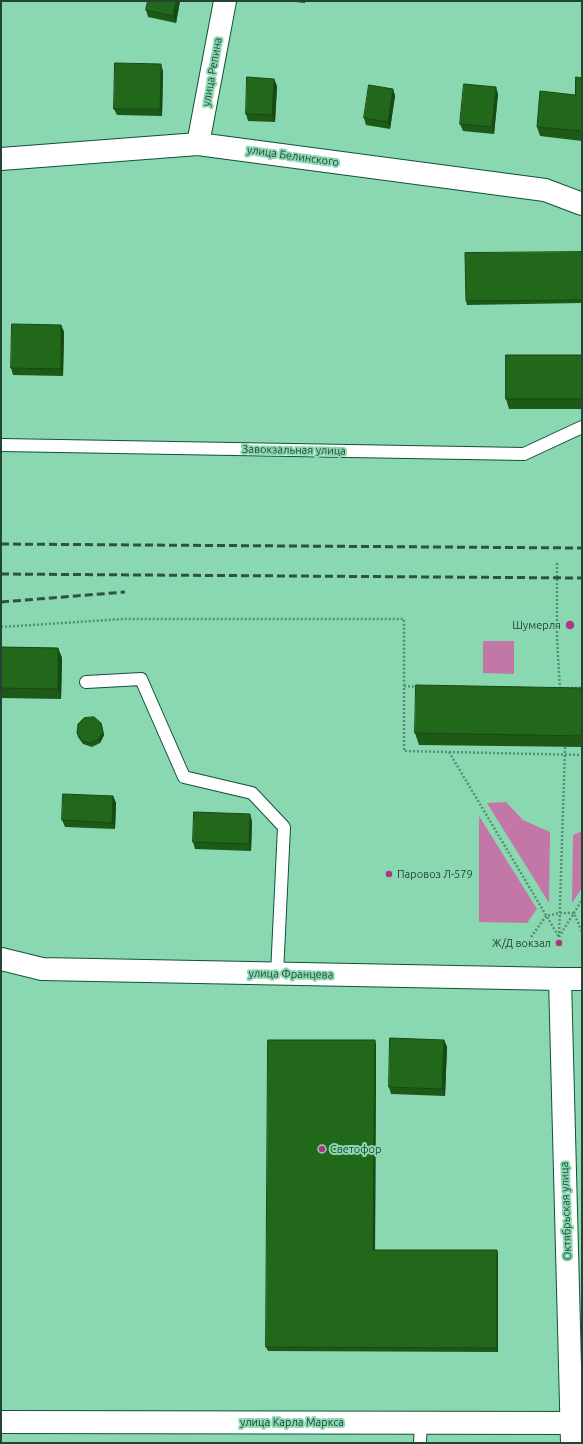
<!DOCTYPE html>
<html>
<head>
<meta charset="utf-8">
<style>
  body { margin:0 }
  #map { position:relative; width:583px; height:1444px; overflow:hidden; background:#8ad8b1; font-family:Ubuntu,sans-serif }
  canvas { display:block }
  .frame { position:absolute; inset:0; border:2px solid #234434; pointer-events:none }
</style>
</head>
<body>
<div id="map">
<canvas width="583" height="1444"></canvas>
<div class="frame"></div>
</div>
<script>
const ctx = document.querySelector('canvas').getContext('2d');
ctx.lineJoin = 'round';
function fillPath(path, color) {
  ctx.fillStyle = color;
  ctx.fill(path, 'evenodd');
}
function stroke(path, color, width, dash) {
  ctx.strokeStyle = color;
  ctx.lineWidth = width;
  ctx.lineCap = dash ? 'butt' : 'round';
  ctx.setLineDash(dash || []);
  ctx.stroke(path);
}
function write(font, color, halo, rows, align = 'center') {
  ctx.font = font + ' Ubuntu,sans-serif';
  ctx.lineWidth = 4;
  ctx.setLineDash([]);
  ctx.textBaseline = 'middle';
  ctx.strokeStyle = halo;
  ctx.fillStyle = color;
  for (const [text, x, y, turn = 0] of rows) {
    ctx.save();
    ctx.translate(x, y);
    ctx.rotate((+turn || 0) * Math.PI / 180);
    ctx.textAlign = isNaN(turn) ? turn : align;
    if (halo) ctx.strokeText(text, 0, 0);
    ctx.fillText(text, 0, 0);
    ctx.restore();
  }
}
const green = new Path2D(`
  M483,641H514V674L483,673Z
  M506,802L523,820L550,832L549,903L487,803Z
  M479,816L537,909L527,923L479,922Z
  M582,831V888L572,903L573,835Z`);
const path = new Path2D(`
  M557,563V639L560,689
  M1,627L123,619H404V686
  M418,687L404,686V751L582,755
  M559,688H582
  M449,752L559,937
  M531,937L546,916L559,913H574L582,932
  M559,937L565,747
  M559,937L582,900`);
const service = new Path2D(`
  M1,445L524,454L582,427
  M86,682L141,679L184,777L252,793L284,827L277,974
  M420,1443L421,1422`);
const minor = new Path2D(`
  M198,144L225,1
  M1,159L198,144L545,190L582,204
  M1,959L42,969L560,979
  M1,1422L582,1423`);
const secondary = new Path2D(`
  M572,1443L560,979H582`);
const rail = new Path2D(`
  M1,544L582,548
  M1,574L582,578
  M1,602L125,592`);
const wall = new Path2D(`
  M148,1H180L176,23L148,17L146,10Z
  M286,1H305V3Z
  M163,71L162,116L117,115L114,109Z
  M582,78V141L540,136L537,127L575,95Z
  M274,79L277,86L275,122L248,121L246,114Z
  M393,89L395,96L390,129L366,125L364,118Z
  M498,94L494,134L463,131L460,124Z
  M582,252V303L467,305L466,301Z
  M61,325L64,332L63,376L13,375L11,368Z
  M582,355V409H509L506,399Z
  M1,647L58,648L62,658L61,699L1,698Z
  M582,688V747L419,745L415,733Z
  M102,726L104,735L100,743L92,747L83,744L78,737L77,733Z
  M113,796L116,803L115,829L65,827L62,820Z
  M252,821L251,851L195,849L193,842Z
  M444,1040L447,1047L445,1096L391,1094L389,1087Z
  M376,1044L375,1250L498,1254V1352L268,1351L266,1347Z`);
const shadedWall = new Path2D(`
  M176,1H180L176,23L173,16Z
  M161,64L163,71L162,116L160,109Z
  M274,79L277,86L275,122L272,115Z
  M496,87L498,94L494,134L492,127Z
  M393,89L395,96L390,129L388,122Z
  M1,106L2,119L1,117Z
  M61,325L64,332L63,376L61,369Z
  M58,648L62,658L61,699L58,689Z
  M101,723L104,735L100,743L99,739Z
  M113,796L116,803L115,829L112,823Z
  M250,814L252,821L251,851L249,844Z
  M375,1040L376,1044L375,1254L373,1250Z
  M444,1040L447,1047L445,1096L442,1089Z
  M497,1250L498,1254V1352L497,1348Z`);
const building = new Path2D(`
  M148,1H176L173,16L146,10Z
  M115,63L161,64L160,109H114Z
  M247,77L274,79L272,115L246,114Z
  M576,77L582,78V131L537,127L540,91L575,95Z
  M464,84L496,87L492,127L460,124Z
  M369,85L393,89L388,122L364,118Z
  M582,252V300L466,301L465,253Z
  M12,324L61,325V369L11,368Z
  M506,355H582V399H506Z
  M1,647L58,648V689L1,688Z
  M416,685L582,688V736L415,733Z
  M94,717L101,723L103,732L99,739L91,743L82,741L77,733L78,724L84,718Z
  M63,794L113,796L112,823L62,820Z
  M194,812L250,814L249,844L193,842Z
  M390,1038L444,1040L442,1089L389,1087Z
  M268,1040H375L373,1250H497V1348L266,1347Z`);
const markers = [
  [570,625,5,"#ac3489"],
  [389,874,4,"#ac3489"],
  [559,943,4,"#ac3489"],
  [322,1149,4,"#ac3489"]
];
const streetNames = [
  ["улица Репина",212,72,-80],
  ["улица Белинского",293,156,8],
  ["Завокзальная улица",294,450,1],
  ["улица Францева",291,974,1],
  ["Октябрьская улица",566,1211,-92],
  ["улица Карла Маркса",292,1422]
];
const poiNames = [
  ["Шумерля",561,625],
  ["Паровоз Л-579",397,874,"left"],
  ["Ж/Д вокзал",551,943],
  ["Светофор",330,1149,"left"]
];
fillPath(green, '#c277a7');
stroke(service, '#115137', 14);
stroke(minor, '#115137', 24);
stroke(secondary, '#115137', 24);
stroke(path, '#578f73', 2.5, [2, 2]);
stroke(service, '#fff', 12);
stroke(minor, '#fff', 22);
stroke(secondary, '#fff', 22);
stroke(rail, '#2e5441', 3, [8, 4]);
fillPath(wall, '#1d5917');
fillPath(shadedWall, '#184913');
fillPath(building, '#22681b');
stroke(building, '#184913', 1);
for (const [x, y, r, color] of markers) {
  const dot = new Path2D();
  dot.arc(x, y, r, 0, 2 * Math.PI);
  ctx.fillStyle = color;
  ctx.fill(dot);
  stroke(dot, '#8ad8b1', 1.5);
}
write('11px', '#234434', '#8ad8b1', streetNames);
write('11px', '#234434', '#8ad8b1', poiNames, 'right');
</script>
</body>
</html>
